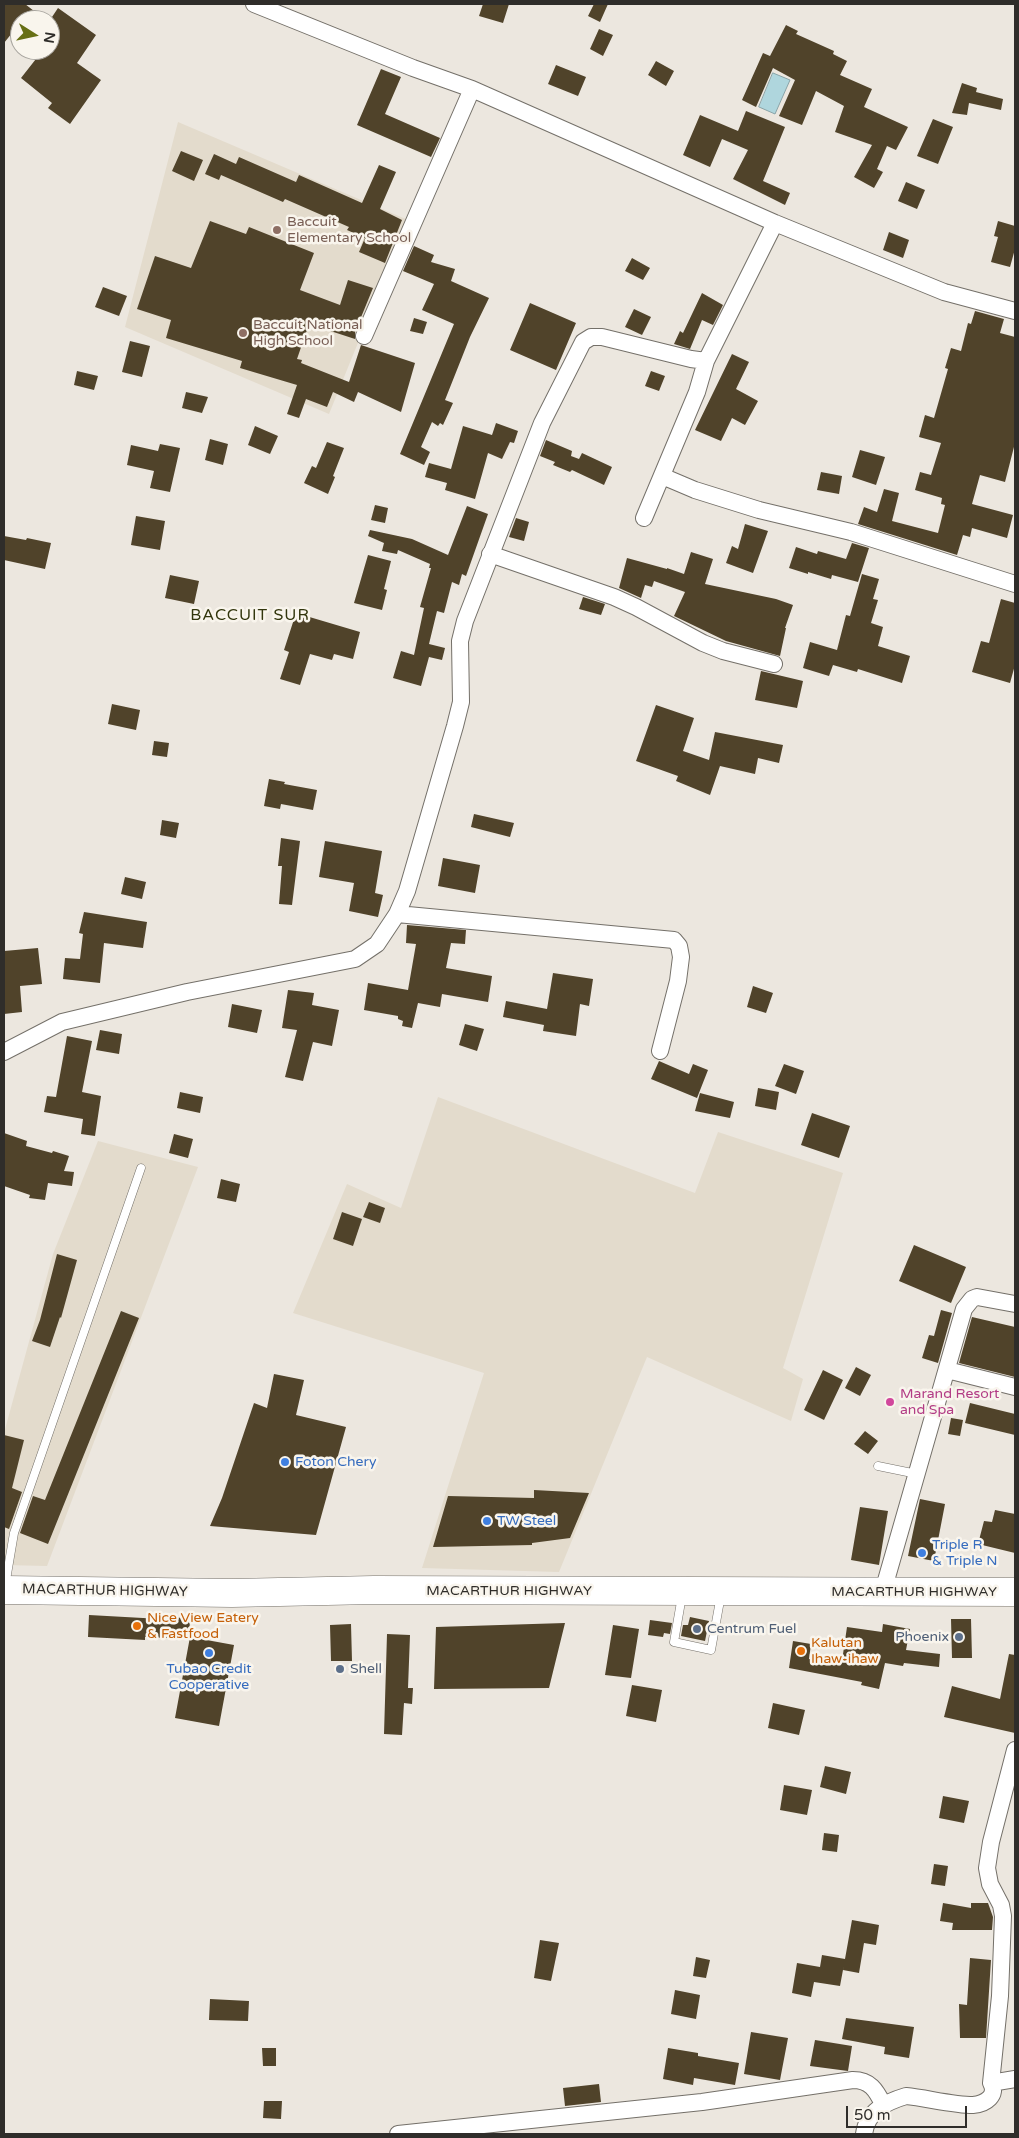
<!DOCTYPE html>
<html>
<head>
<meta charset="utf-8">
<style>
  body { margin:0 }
  #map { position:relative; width:1019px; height:2138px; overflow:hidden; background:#ece7df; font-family:"Varela Round",sans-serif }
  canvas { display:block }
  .frame { position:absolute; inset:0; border:5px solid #2f2d2a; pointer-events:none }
  .north { position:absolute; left:10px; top:10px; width:50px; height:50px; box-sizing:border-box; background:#f9f5ed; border:1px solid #a8a59f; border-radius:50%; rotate:100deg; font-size:14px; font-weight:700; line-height:20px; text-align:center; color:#2f2d2a }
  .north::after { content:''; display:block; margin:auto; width:18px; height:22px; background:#676f15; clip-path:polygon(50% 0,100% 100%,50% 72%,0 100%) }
  .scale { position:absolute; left:846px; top:2106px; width:121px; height:22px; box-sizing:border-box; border:2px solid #2f2d2a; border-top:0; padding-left:6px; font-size:15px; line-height:18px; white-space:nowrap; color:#2f2d2a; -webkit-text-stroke:4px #f9f5ed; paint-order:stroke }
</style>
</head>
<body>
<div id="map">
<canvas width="1019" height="2138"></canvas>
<div class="frame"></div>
<div class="north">N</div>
<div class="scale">50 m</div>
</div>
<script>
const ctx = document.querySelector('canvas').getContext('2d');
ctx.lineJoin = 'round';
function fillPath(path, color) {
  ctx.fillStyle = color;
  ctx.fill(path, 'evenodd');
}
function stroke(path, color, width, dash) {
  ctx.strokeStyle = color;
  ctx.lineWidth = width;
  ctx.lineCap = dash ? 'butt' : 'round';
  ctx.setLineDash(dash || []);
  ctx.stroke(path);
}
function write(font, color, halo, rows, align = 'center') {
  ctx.font = font + ' "Varela Round",sans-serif';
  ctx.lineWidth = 5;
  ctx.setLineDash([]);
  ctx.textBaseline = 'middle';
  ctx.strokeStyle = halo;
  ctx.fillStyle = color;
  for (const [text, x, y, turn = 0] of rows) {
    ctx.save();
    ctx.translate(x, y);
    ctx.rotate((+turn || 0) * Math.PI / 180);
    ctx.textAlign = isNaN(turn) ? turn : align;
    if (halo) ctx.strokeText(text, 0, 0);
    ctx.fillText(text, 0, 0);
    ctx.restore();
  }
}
const built = new Path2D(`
  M178,122L408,220L329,414L125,327Z
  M438,1097L695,1193L718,1132L843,1173L783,1368L803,1379L791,1421L647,1357L559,1572L422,1568L484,1373L293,1313L347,1184L401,1208Z
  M98,1141L198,1167L47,1566L4,1565V1433L53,1254Z`);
const water = new Path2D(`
  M773,73L790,80L775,114L759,107Z`);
const building = new Path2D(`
  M4,4H25L34,11L27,20H20V23L4,43Z
  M483,4H509L503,23L479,16Z
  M594,4H608L600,22L588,16Z
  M58,8L96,35L77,63L101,80L70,124L48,108L52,103L21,78L43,50H50V20Z
  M786,25L798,31L796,34L834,51L833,54L847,61L840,75L872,89L864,107L908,127L896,150L887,146L877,169L883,172L874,188L854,177L872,145L835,132L844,106L816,91L802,125L779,116L795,80L773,68L756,107L742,100L763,53L770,56Z
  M599,29L613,35L603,56L590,49Z
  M656,61L674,71L666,86L648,75Z
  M556,65L586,77L578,96L548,84Z
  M381,69L401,77L385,114L440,138L431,157L357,125Z
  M962,83L977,88L976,92L1003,99L1001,110L969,103L967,115L952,113Z
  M746,111L785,127L763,181L790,193L785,205L733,179L748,150L722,139L710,167L683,155L700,115L738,131Z
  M933,119L953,127L938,164L917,156Z
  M181,151L203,160L194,181L172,171Z
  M214,154L236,164L239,157L296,182L299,175L362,203L379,165L396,172L380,209L402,220L385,263L359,252L365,238L347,230L349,227L285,199L283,202L221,175L219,180L205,174Z
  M906,182L925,190L917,209L898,201Z
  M210,221L246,234L249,227L314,253L300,290L340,305L348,280L373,288L355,332V339L309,324L297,359L302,360L301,363L349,382L361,345L415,363L401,412L358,392L354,402L333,392L327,407L306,399L299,418L287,414L297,385L240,368L242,361L166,338L171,320L137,309L155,256L191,268Z
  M998,221L1015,226V249L1010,267L991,262L998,237L994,236Z
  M889,232L909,240L903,258L883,250Z
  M414,246L434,255L431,262L455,269L451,281L489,298L470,337L445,400L453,403L443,425L440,423L438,426L432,422L421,447L430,452L424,465L400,454L454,324L422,310L434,284L403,271Z
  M632,258L650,268L643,280L625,271Z
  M103,287L127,296L119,316L95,307Z
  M702,293L723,305L713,325L702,320L690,349L674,344L680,331L683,333Z
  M530,303L576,323L556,370L510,350Z
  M634,309L651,317L642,335L625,327Z
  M975,311L1004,319L1000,333L1015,337V443L1005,482L980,475L972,504L1013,515L1007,538L972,528L970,537L963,535L957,555L858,524L864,507L877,512L884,489L899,493L892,521L938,533L945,505L941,504L942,498L915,490L920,472L931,475L941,443L919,437L925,415L934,418L948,369L945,368L951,348L961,351L968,323L971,324Z
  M414,318L427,322L423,334L410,331Z
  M130,341L150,346L142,377L122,372Z
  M732,354L749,362L736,389L758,401L745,425L732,418L721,441L695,430Z
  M77,371L98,376L94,390L74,385Z
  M651,371L665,376L659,391L645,386Z
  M186,392L208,397L202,413L182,408Z
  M496,423L518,431L514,443L510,442L502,459L488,453L475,499L445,490L447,483L425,477L429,463L451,469L463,426L492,435Z
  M255,426L278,436L270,454L248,445Z
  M210,439L228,444L223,465L205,460Z
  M546,440L572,451L571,456L579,459L582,453L612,467L604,485L572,470L570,472L553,465L555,462L540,456Z
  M327,442L344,448L333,476L335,477L328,494L304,483L312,466L316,468Z
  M160,444L180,448L170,492L150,488L154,471L127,465L131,445L158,451Z
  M860,450L885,457L876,485L852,477Z
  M821,472L842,476L839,494L817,490Z
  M375,505L388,508L385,523L371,520Z
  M467,506L488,514L466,576L462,574L459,585L452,582L444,613L437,611L429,644L445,648L442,660L429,657L421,686L393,678L401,651L414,655L424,608L420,607L431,568H429L430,564L398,550L397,554L382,551L384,543L368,536L370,530L412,539L448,555Z
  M136,516L165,521L160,550L131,545Z
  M516,518L529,522L524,541L509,537Z
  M745,524L768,531L753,573L726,563L732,546L738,549Z
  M4,536L26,540L27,538L51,543L45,569L4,560Z
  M852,543L869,548L858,582L832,575L831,579L808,572V574L789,568L796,547L817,554L818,551L846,559Z
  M691,552L713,559L705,584L776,599L793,605L785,628H786L780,656L726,641L674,616L685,592L654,581L652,587L645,585L641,598L619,588L627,558L667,569V568L684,574Z
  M368,555L391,561L384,589L387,590L382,610L354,603Z
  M862,574L879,579L873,599L878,600L871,623L883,627L878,646L910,656L902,683L858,669L857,672L833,665L829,676L803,668L810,642L837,650L846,615L850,616Z
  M170,575L199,581L194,604L165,598Z
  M583,597L605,604L601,615L579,609Z
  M1001,599L1015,603V665L1010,683L972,672L981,641L989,643Z
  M296,613L360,632L353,659L334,654L332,660L310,654L300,685L280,679L289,652L284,650Z
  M761,671L803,681L797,708L755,700Z
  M112,704L140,710L136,730L108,724Z
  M656,705L694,718L683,751L709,760L715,732L783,745L779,763L758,758L755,774L720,766L710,795L676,781L678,776L636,761Z
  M154,741L169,743L167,757L152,755Z
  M269,779L285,782L284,784L317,790L313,810L281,804L280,809L264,806Z
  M474,814L514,823L510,837L471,827Z
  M162,820L179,823L176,838L160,835Z
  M281,838L300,841L292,905L279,904L282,866H278Z
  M325,841L382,851L375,893L383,895L378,917L349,911L354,883L319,877Z
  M443,858L480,865L475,893L438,886Z
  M125,877L146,882L142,899L121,894Z
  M84,912L147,922L143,948L104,943L100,983L63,979L65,958L80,959L83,934L79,933Z
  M407,925L466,930L465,944L451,943L446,968L492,976L488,1002L442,994L440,1007L418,1003L412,1028L402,1026L403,1021L398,1019V1016L364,1010L368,983L408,990L416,944L406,943Z
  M38,948L42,984L20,986L22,1012L4,1014V951Z
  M553,973L593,979L589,1006L580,1004L576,1036L543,1031L544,1025L503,1017L506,1001L547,1009Z
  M753,986L773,993L766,1013L747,1007Z
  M288,990L314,993L312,1005L339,1010L332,1046L313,1042L303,1081L285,1077L297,1030L282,1028Z
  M232,1004L262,1010L257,1033L228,1027Z
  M465,1024L484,1029L477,1051L459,1045Z
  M100,1030L122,1034L119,1054L96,1050Z
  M67,1036L92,1041L82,1092L101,1096L95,1136L81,1134L83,1119L44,1112L47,1096L56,1097Z
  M659,1061L689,1074L693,1064L708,1070L697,1098L651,1079Z
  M784,1064L804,1071L796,1094L775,1086Z
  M758,1088L779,1092L776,1110L755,1106Z
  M180,1092L203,1097L200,1113L177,1108Z
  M700,1093L734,1102L730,1118L695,1111Z
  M812,1113L850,1126L839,1158L801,1145Z
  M4,1133L27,1141L26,1146L52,1153L53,1151L69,1156L64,1171L74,1172L72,1186L48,1183L45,1200L29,1198L30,1195L4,1186Z
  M174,1134L193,1139L188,1158L169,1153Z
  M221,1179L240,1184L236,1202L217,1198Z
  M369,1202L385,1208L380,1223L363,1217Z
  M342,1212L362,1219L353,1246L333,1239Z
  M914,1245L966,1267L951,1303L899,1281Z
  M57,1254L77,1260L61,1318L60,1317L50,1347L32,1341L40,1320Z
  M941,1310L952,1313L938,1363L922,1358L929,1335L934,1336Z
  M121,1311L139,1318L48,1544L20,1533L33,1496L45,1500Z
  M972,1317L1015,1327V1377L959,1363Z
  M856,1367L871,1375L860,1396L845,1388Z
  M823,1370L843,1380L824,1420L804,1410Z
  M274,1374L304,1380L296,1415L346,1427L316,1535L210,1526L222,1498L254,1403L267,1408Z
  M970,1403L1015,1414V1435L965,1423Z
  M951,1418L963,1420L960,1436L948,1434Z
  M865,1431L878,1441L868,1454L854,1444Z
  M4,1435L24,1440L12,1488L22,1492L9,1529L4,1527Z
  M534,1490L589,1493L570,1538L532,1543V1545L433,1547L448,1496L534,1498Z
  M920,1499L945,1504L934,1561L908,1556Z
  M860,1507L888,1511L879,1565L851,1560Z
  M995,1510L1015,1514V1553L978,1544L984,1521L992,1522Z
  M89,1615L161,1619V1617L190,1618L189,1639L145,1637V1640L88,1637Z
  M690,1617L709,1621L705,1641L681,1636L683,1625H688Z
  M951,1619H971L972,1658H952Z
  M650,1620L672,1623L670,1634L664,1633L663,1637L648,1635Z
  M565,1623L549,1688L434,1689L436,1627Z
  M351,1624L352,1661H331L330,1625Z
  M883,1624L910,1629L906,1650L940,1654L939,1667L904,1663L903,1666L885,1663L879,1689L861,1685L862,1682L789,1668L793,1641L811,1644L809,1659L834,1663V1659L842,1661L847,1627L882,1632Z
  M613,1625L639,1629L631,1678L605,1675Z
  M387,1634L410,1635L408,1688H413L412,1704L404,1703L402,1735L384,1734Z
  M190,1637L234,1645L219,1726L175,1718Z
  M1009,1654L1015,1655V1733L944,1717L952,1686L1000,1699Z
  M632,1685L662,1690L656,1722L626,1716Z
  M773,1703L805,1710L799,1735L768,1728Z
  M825,1766L851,1772L846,1794L820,1787Z
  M784,1785L812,1790L807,1815L780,1810Z
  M943,1796L969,1801L964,1823L939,1818Z
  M824,1833L839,1835L837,1852L822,1850Z
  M934,1864L948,1866L945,1886L931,1884Z
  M943,1903L971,1908V1903H988L993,1917L992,1930H952L953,1923L940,1921Z
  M852,1920L879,1925L876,1945L864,1943L859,1973L843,1970Z
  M540,1940L559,1943L551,1981L534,1978Z
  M822,1955L845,1959L840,1986L814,1982L811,1997L792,1993L797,1963L820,1967Z
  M696,1957L710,1960L706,1978L693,1976Z
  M970,1958L991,1960L986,2038H960L959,2004L967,2005Z
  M675,1990L700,1995L696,2019L671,2014Z
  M210,1999L249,2001L248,2021L209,2020Z
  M846,2018L914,2027L909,2058L884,2054L885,2047L842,2039Z
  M751,2032L788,2038L780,2080L744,2074Z
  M815,2040L852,2046L848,2071L810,2066Z
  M262,2048H276V2066H263Z
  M668,2048L698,2053V2056L739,2063L735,2085L694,2078L693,2085L663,2079Z
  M599,2084L601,2102L565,2106L563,2088Z
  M264,2101H282L281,2119L263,2118Z`);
const lane = new Path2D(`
  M878,1466L917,1474
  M5,1586L14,1533L141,1168
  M682,1596L674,1642L711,1650L721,1595`);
const street = new Path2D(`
  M254,4L413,68L472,89L775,223L944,292L1015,311
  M364,336L472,89
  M662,476L695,490L759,510L851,532L1015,584
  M644,518L697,392L706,361L775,223
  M490,554L614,597L636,607L703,643L723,651L774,664
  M397,914L674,940L679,946L681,957L678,981L660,1051
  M4,1052L62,1022L187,992L355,959L377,944L397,914L407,891L455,726L461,702L460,641L465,621L542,423L583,342L591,337H602L691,359L706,361
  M947,1370L1015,1387
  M883,1591L964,1309L972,1299L977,1297L1015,1304
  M991,2083L1015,2079
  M398,2134L702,2102L853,2080C870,2080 876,2090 883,2104
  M864,2134C867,2111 886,2102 906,2096C926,2098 954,2105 973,2105C986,2104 998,2095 991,2083L1000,1996L1003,1916L1001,1905L990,1884L987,1868L991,1842L1015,1750`);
const highway = new Path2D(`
  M4,1590L232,1593L374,1590L1015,1592`);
const markers = [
  [277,230,5,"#8d6e63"],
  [243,333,5,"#8d6e63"],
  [890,1402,5,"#d1479c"],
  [285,1462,5,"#3f7fe0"],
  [487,1521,5,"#3f7fe0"],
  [922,1553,5,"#3f7fe0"],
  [137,1626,5,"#e8710a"],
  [697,1629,5,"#5c6f8a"],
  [959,1637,5,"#5c6f8a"],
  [801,1651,5,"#e8710a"],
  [209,1653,5,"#3f7fe0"],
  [340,1669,5,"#5c6f8a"]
];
const educationNames = [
  ["Baccuit",287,222],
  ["Elementary School",287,238],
  ["Baccuit National",253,325],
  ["High School",253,341]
];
const hotelNames = [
  ["Marand Resort",900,1394],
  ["and Spa",900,1410]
];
const shopNames = [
  ["Foton Chery",295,1462],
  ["TW Steel",497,1521],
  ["Triple R",932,1545],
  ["& Triple N",932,1561],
  ["Tubao Credit",209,1669,"center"],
  ["Cooperative",209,1685,"center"]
];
const streetNames = [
  ["MACARTHUR HIGHWAY",105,1591,1],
  ["MACARTHUR HIGHWAY",509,1591],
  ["MACARTHUR HIGHWAY",914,1592]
];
const foodNames = [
  ["Nice View Eatery",147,1618],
  ["& Fastfood",147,1634],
  ["Kalutan",811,1643],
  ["Ihaw-ihaw",811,1659]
];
const serviceNames = [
  ["Centrum Fuel",707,1629],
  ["Phoenix",949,1637,"right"],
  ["Shell",350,1669]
];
const quarterNames = [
  ["BACCUIT SUR",250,616]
];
fillPath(built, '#e3dbcc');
fillPath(water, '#afd6dd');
stroke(water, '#89a3a7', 1);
fillPath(building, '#50432a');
stroke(lane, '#747069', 9);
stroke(street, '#747069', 18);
stroke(highway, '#747069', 29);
stroke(lane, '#fff', 8);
stroke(street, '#fff', 16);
stroke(highway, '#fff', 28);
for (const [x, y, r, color] of markers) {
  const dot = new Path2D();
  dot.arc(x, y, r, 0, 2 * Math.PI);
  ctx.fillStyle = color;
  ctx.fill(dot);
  stroke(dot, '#f9f5ed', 2);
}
write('14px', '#785e54', '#f9f5ed', educationNames, 'left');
write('14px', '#b23c85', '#f9f5ed', hotelNames, 'left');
write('14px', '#366cbe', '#f9f5ed', shopNames, 'left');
write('14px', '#2f2d2a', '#f9f5ed', streetNames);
write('14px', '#c56008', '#f9f5ed', foodNames, 'left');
write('14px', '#4e5e75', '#f9f5ed', serviceNames, 'left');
ctx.letterSpacing = '1px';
write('16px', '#32360d', '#f9f5ed', quarterNames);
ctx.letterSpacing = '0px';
</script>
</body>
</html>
